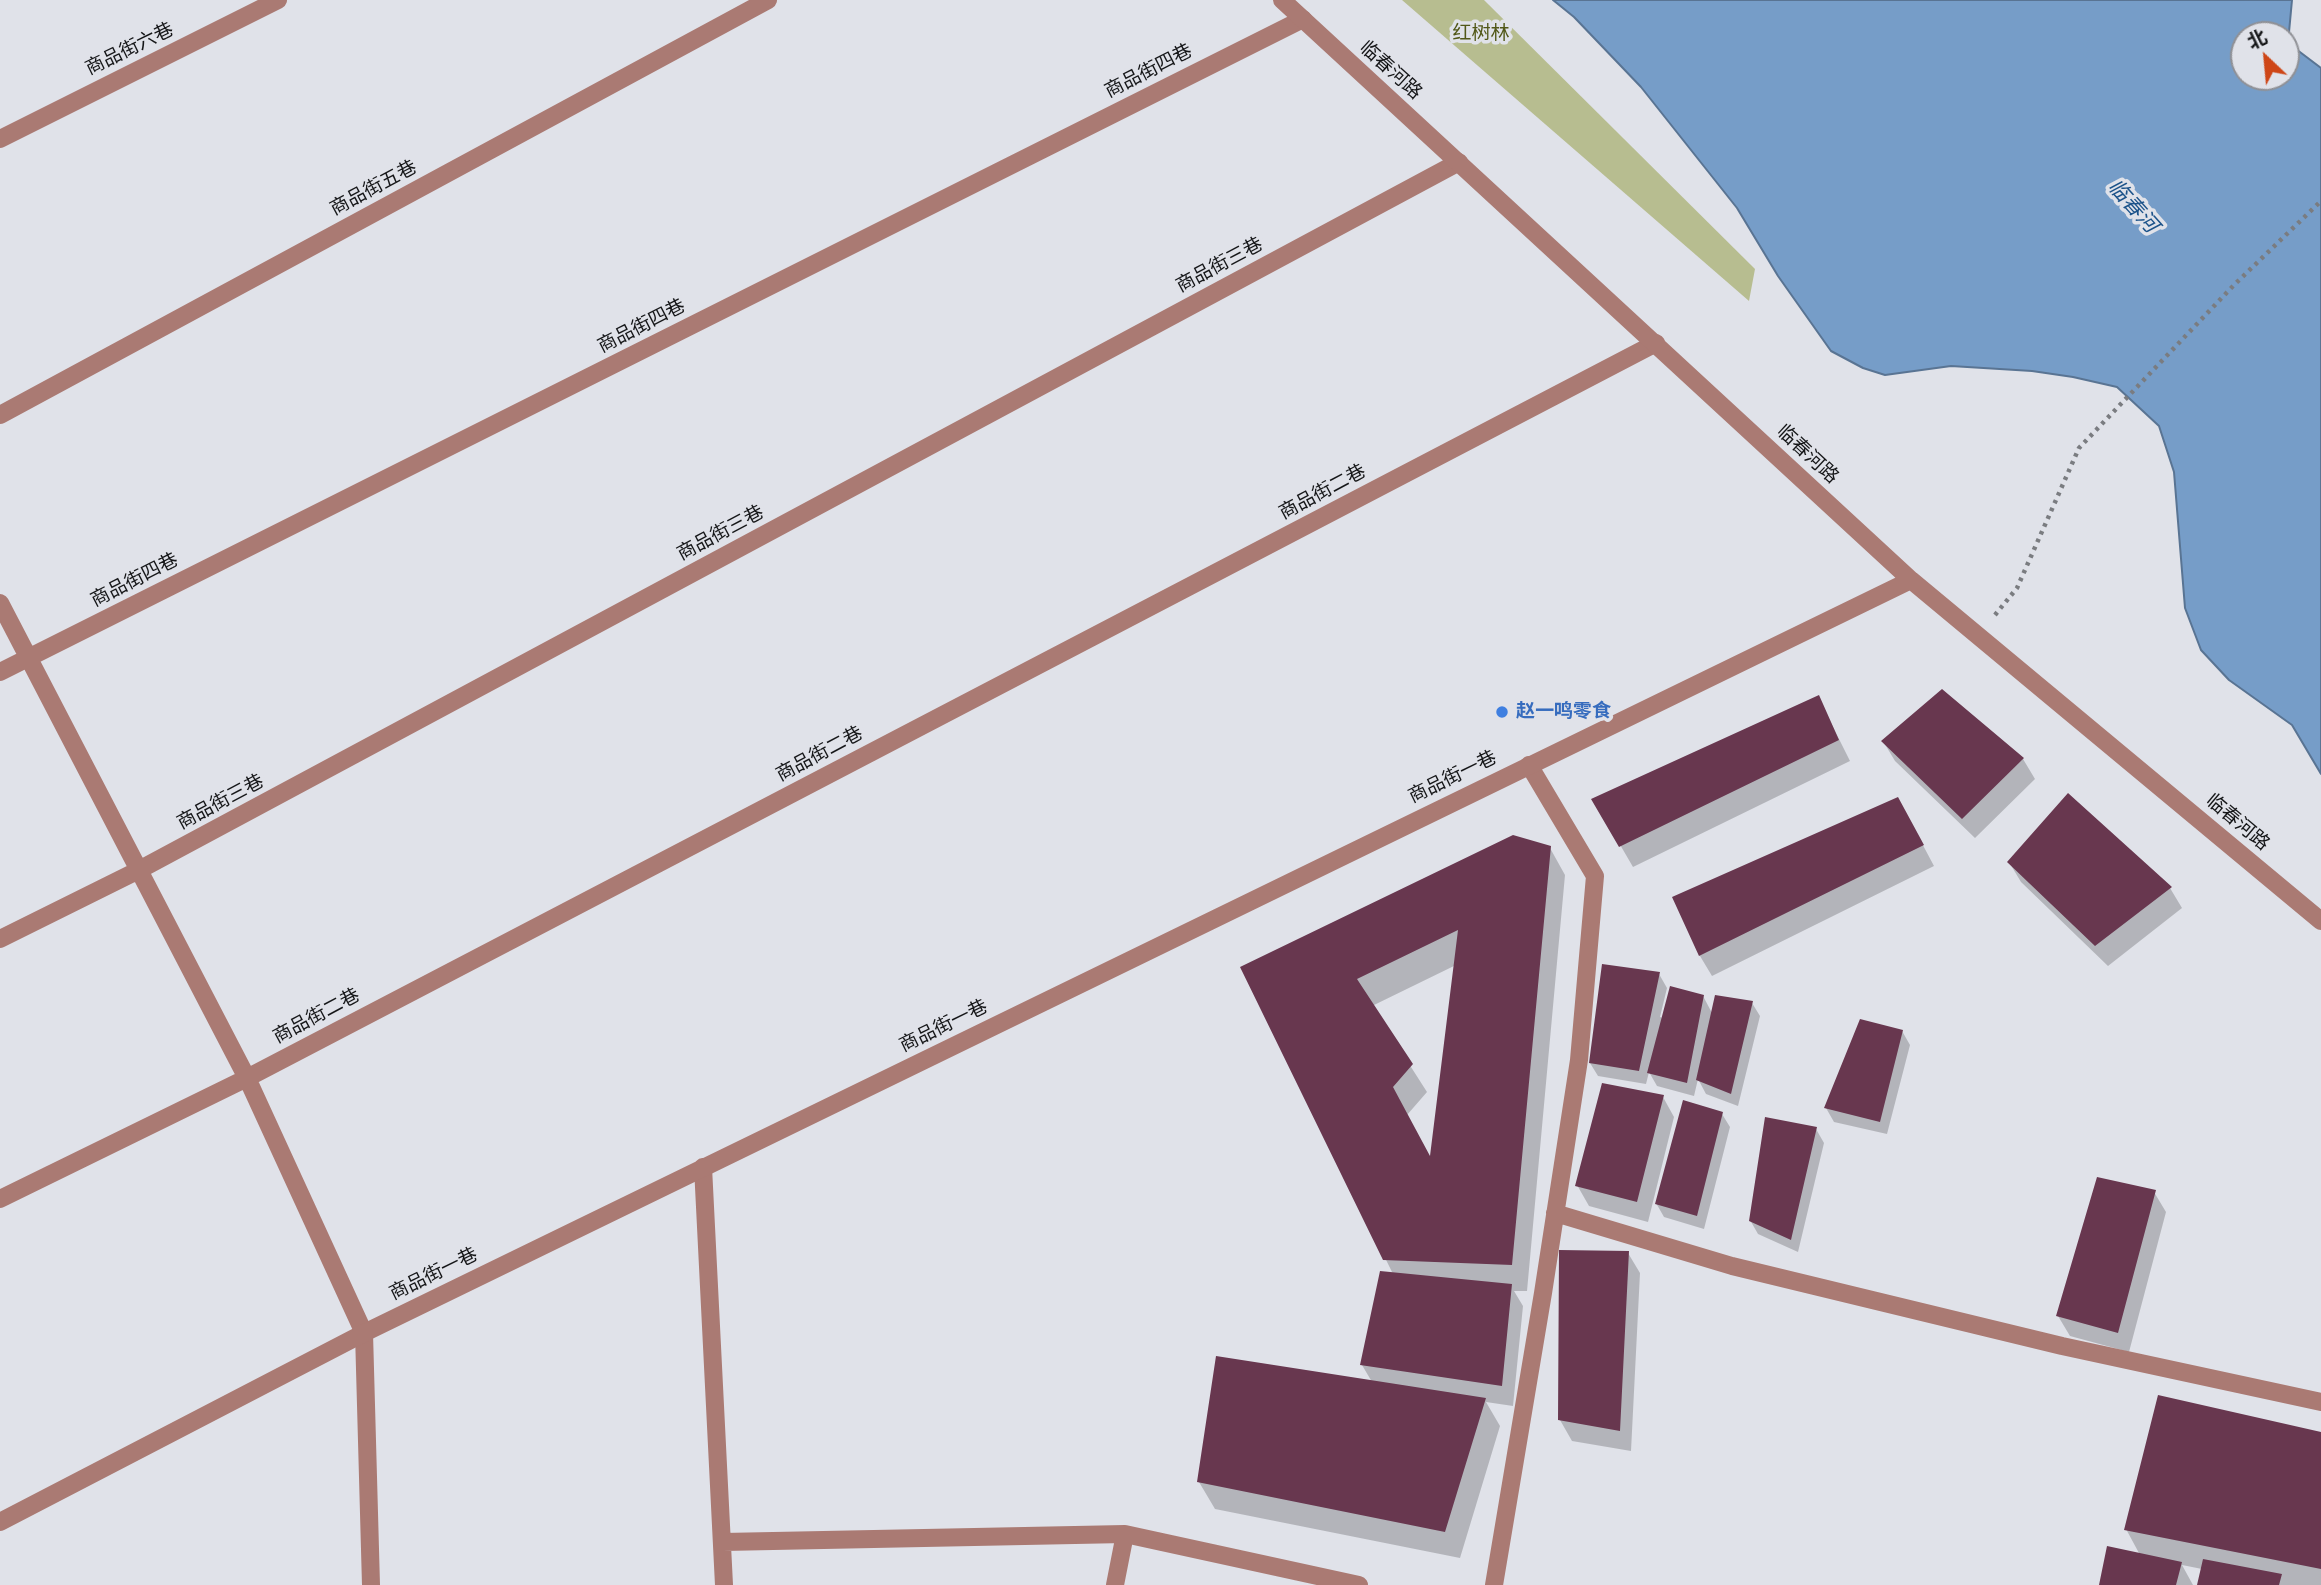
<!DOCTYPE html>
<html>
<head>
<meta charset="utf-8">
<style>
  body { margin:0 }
  #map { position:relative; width:2321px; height:1585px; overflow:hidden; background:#e0e2e9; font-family:"Titillium Web","Noto Sans SC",sans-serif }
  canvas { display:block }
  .north { position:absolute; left:2230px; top:21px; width:70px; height:70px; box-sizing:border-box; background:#e0e2e9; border:2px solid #8f9095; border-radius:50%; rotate:334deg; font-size:19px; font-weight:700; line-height:28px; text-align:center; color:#151618 }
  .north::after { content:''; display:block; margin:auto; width:24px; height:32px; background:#ce4617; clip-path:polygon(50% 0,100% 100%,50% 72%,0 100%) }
</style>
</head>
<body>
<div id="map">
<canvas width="2321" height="1585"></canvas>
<div class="north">北</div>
</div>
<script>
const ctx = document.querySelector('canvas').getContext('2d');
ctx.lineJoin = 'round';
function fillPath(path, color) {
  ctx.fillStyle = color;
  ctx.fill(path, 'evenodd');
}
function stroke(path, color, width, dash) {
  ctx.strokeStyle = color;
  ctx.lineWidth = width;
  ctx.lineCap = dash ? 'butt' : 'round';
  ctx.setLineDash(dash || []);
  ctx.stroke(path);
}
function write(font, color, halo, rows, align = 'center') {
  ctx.font = font + ' "Titillium Web","Noto Sans SC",sans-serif';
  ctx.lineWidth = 7;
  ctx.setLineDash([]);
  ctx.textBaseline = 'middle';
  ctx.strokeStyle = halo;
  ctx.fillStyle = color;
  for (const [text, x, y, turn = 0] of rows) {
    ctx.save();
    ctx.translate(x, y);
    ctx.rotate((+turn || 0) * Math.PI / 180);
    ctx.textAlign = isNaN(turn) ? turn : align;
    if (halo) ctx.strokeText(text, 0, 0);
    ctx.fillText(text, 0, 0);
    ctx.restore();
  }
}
const green = new Path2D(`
  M1402,0H1484L1755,269L1749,301Z`);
const water = new Path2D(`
  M1553,0H2292L2288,43L2321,68V774L2292,725L2229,680L2201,650L2185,608L2174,472L2159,426L2117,387L2073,377L2032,371L1951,366L1885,375L1863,368L1831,351L1778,276L1737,208L1641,87L1574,17ZM2244,35H2286V77H2244Z`);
const shadow = new Path2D(`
  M1818,697L1850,761L1633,867L1594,800Z
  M1883,741L2023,759L2035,779L1975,838L1895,761Z
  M1909,819L1934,866L1712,976L1700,956L1675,898Z
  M1550,848L1565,875L1527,1291H1514L1523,1306L1513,1406L1486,1402L1500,1426L1460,1558L1215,1509L1199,1482L1372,1382L1362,1365L1393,1274L1242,968ZM1456,965L1431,1160L1407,1115L1427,1092L1372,1006Z
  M2009,862L2170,888L2182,908L2108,966L2021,882Z
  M1659,974L1667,988L1660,1017L1663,1018L1703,996L1712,1013L1752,1003L1760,1016L1738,1106L1706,1094L1698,1079L1694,1096L1657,1086L1649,1072L1646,1084L1598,1076L1590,1063Z
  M1902,1031L1910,1045L1887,1134L1834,1122L1826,1108Z
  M1663,1097L1674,1117L1648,1222L1589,1206L1577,1185Z
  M1722,1114L1730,1127L1704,1229L1664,1217L1656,1203Z
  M1816,1129L1824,1143L1798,1252L1758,1234L1750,1220Z
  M2154,1192L2166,1212L2129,1352L2070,1336L2058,1316Z
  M1628,1253L1640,1273L1631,1451L1572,1441L1560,1420Z
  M2321,1434V1585H2198L2202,1569L2182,1565L2193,1585H2101L2140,1555L2126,1529Z`);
const building = new Path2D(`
  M1942,689L2024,758L1962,819L1881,741Z
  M1819,695L1839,740L1619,847L1591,799Z
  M2068,793L2172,887L2095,946L2007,862Z
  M1898,797L1924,845L1699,956L1672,897Z
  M1513,835L1551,846L1512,1265L1383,1260L1240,967ZM1458,930L1430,1156L1393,1087L1413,1064L1357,979Z
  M1602,964L1660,972L1639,1071L1589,1063Z
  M1670,986L1704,995L1687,1083L1647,1073Z
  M1715,995L1753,1001L1731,1094L1696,1080Z
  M1860,1019L1903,1030L1880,1122L1824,1108Z
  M1602,1083L1664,1095L1637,1202L1575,1186Z
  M1683,1100L1723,1112L1697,1216L1655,1204Z
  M1765,1117L1817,1127L1791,1240L1749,1221Z
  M2097,1177L2156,1190L2118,1333L2056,1316Z
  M1559,1250L1629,1251L1620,1431L1558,1420Z
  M1380,1271L1512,1284L1502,1386L1360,1365Z
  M1216,1356L1486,1398L1445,1532L1197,1482Z
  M2158,1395L2321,1432V1569L2124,1530Z
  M2107,1546L2182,1562L2176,1585H2099Z
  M2203,1559L2282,1574L2279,1585H2197Z`);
const path = new Path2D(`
  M1995,615L2017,588L2079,448L2234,285L2321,201`);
const minor = new Path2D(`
  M0,139L278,0
  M0,415L768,0
  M0,603L247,1078L364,1333L371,1585
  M0,672L1303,19
  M0,939L139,870L1459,162
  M703,1167L724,1585
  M0,1199L247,1078L1656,343
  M1555,1213L1732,1266L2062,1346L2321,1402
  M723,1542L1125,1534L1359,1585
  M1115,1585L1125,1534
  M1494,1585L1543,1293L1579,1060L1595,876L1529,765`);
const tertiary = new Path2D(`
  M1282,0L1911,580L2321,921
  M0,1522L364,1333L1911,580`);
const markers = [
  [1502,712,7,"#3f7fe0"]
];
const parkNames = [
  ["红树林",1481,34]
];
const streetNames = [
  ["商品街六巷",130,50,-26],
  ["临春河路",1390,71,42],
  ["商品街四巷",1149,72,-27],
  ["商品街五巷",374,189,-28],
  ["商品街三巷",1220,266,-28],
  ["商品街四巷",642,327,-27],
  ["临春河路",1807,455,43],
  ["商品街二巷",1323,493,-28],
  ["商品街三巷",721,534,-28],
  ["商品街四巷",135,581,-27],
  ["商品街二巷",820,755,-28],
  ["商品街一巷",1453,778,-26],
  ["商品街三巷",221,803,-28],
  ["临春河路",2237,823,40],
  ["商品街二巷",317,1017,-28],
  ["商品街一巷",944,1027,-26],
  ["商品街一巷",434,1275,-26]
];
const shopNames = [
  ["赵一鸣零食",1516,712]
];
const waterNames = [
  ["临春河",2132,207,48]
];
fillPath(green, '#b7bd90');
fillPath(water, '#769dc8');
stroke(water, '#597493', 2);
fillPath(shadow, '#0003');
fillPath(building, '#68374f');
stroke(path, '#7a7c80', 4.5, [3.5, 5]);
stroke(minor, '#aa7a73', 18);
stroke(tertiary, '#aa7a73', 18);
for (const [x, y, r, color] of markers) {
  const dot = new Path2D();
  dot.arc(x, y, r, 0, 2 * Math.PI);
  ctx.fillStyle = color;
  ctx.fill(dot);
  stroke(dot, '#e0e2e9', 2.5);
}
write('19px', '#515718', '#e0e2e9', parkNames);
write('19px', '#151618', '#e0e2e9', streetNames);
write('bold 19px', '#366cbe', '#e0e2e9', shopNames, 'left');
write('italic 21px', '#1c538a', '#e0e2e9', waterNames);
</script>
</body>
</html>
